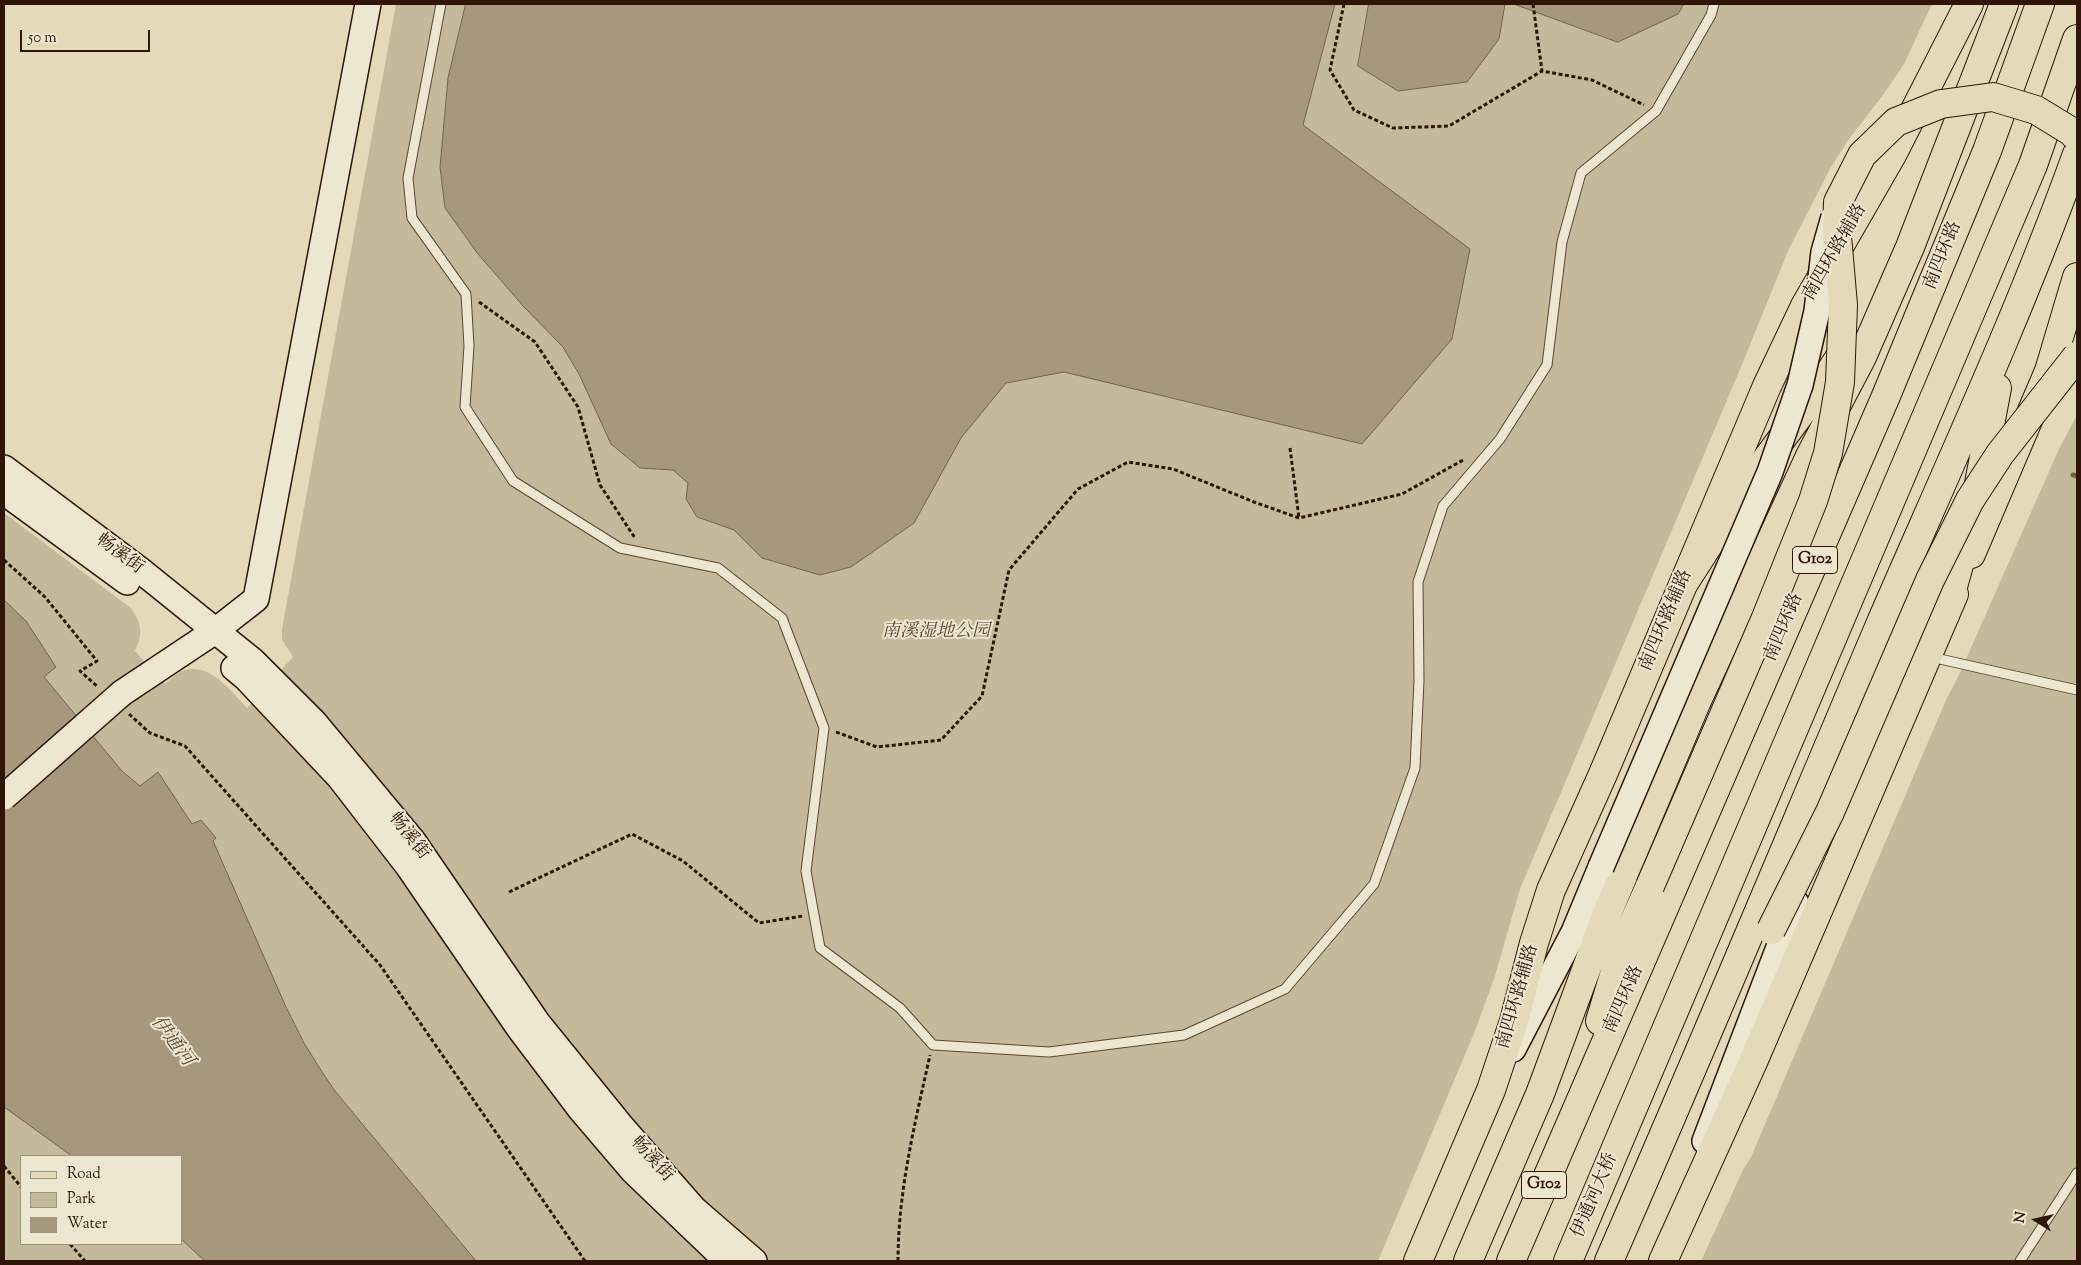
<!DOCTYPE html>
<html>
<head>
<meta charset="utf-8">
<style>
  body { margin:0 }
  #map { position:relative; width:2081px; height:1265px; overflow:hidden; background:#e4daba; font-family:"Sorts Mill Goudy",serif }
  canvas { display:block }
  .frame { position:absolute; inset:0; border:5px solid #2e1507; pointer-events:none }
  .legend { position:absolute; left:20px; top:1155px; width:162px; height:90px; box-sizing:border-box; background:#ede7d2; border:1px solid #a19381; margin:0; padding:6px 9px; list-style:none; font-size:15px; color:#2e1507 }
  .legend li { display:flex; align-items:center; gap:10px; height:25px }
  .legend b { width:25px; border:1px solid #a19381 }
  .north { position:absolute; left:2011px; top:1195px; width:50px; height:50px; -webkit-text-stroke:4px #ede7d2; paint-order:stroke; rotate:280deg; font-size:14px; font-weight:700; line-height:20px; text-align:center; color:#2e1507 }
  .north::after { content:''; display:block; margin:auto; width:18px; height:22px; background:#2e1507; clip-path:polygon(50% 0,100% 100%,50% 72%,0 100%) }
  .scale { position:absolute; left:20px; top:30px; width:130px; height:22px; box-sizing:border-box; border:2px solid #2e1507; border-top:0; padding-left:6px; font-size:15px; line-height:18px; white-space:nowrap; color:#2e1507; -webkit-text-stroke:4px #ede7d2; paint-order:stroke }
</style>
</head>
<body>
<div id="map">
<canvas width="2081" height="1265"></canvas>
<div class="frame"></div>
<ul class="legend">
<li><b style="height:6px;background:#e4daba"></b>Road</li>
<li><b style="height:14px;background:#c5b99c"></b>Park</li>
<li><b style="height:14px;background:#a6977d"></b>Water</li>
</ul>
<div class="north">N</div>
<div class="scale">50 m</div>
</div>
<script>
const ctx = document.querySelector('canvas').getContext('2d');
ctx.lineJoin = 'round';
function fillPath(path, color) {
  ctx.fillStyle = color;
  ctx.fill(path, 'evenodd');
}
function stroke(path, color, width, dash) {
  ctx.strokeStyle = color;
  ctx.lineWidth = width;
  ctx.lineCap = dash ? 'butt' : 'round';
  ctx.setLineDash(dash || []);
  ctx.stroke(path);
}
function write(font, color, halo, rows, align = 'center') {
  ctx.font = font + ' "Sorts Mill Goudy","Noto Serif SC",serif';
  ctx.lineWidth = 4;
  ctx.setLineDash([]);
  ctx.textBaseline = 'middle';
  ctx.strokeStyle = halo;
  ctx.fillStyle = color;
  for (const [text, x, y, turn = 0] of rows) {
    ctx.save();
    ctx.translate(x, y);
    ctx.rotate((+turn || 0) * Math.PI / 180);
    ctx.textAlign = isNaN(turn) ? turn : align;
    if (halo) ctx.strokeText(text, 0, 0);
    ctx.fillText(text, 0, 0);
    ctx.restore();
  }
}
const green = new Path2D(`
  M396,4H1932L1904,64L1883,95L1849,139L1831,167L1788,251L1741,367L1520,889L1495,976L1475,1031L1378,1261H4V513L131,608C142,624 143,634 135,651L165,684C171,679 178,672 185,670C211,663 232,692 247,708L293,657L282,640V629ZM21,1156H181V1244H21Z
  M2077,415V1261H1701L1743,1170L1751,1157L1946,700L1958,677L2059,449Z`);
const water = new Path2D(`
  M466,4H1335L1303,125L1470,249L1452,339L1362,444L1064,372L1006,383L961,438L914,523L851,567L820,575L762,558L734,530L697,517L686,499L688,483L673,470L640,468L611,444L579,374L563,347L524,307L478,254L445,208L440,167L448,78Z
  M1369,4H1505L1499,39L1467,82L1398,91L1358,66Z
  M1514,4H1684L1678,14L1618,42Z
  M4,600L26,621L56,667L44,677L122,771L140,786L158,772L192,824L201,820L216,838L213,841L286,1007L304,1043L322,1072L335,1091L476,1261H205L181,1239V1156H72L4,1107Z`);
const stream = new Path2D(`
  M2073,475L2077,476`);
const path = new Path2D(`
  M1344,4L1330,70L1354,110L1393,128L1449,126L1542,71L1592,80L1644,105
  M1533,4L1542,71
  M479,302L535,342L578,407L600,485L635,538
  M1290,448L1299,518
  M4,560L45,597L97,661L80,671L98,687
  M129,714L150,733L185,746L380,965L585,1261
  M836,732L877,747L941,740L982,696L1009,570L1078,489L1128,462L1173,469L1254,502L1299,518L1402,494L1465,459
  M509,892L632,834L683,861L759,923L803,916
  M4,1166L21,1187
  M70,1244L85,1261
  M898,1261C898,1191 915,1123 930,1055`);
const lane = new Path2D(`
  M441,4L408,178L412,218L466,294L469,346L465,407L513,481L620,548L718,568L782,618L824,728L806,871L820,948L900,1008L933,1045L1049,1052L1184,1035L1285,989L1374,884L1415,768L1419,680L1418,582L1443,506L1500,439L1547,365L1562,242L1581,173L1656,111L1711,15L1714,4
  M1931,657L2077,690
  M2020,1261L2077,1173`);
const secondary = new Path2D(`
  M4,468L140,570L253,661L314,722L413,841L537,1022L622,1127L694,1209L754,1261
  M4,492L127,582
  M234,668L246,678L340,778L408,866L519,1028L581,1110L633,1171L727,1261
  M122,693L215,631L256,599L368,4
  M1513,1049L1574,932L1601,867
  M1705,1141L1796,903`);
const primary = new Path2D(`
  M1971,554L2049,371L2077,277
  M1418,1261L1491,1090L1514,1021L1534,943L1551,890L1603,774L1767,386L1805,306L1893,153L1969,4
  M1663,1261L1753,1062L1954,594`);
const highway = new Path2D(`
  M1684,583L1745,488L1821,386L1847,346
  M1945,615L1973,515L1997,388
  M1600,1021L1622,949L1650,886
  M1468,1261L1540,1094L1606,916L1696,703L1810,456L1862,357L1910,247L2004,4
  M1511,1261L1886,396L1987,151L2040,4
  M1568,1261L2033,165L2077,39
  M1609,1261C1701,1051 1789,839 1879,627C1947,470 2019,315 2077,154`);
const secondaryBridge = new Path2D(`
  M4,797L122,693
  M1601,867L1770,472L1800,385L1817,311L1824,252L1834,217`);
const highwayBridge = new Path2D(`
  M1650,886L1765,620L1813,501L1828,453L1840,382L1843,305L1837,236L1838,202L1862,155L1896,122L1941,104L1993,97L2036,110L2072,132L2077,138
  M1771,930L1830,812L1930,580L1970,500L2000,454L2077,356`);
const shields = [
  [1815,560,45],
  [1544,1185,45]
];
const shieldNames = [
  ["G102",1815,560],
  ["G102",1544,1185]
];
const streetNames = [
  ["南四环路辅路",1836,253,-60],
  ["南四环路",1944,256,-68],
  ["畅溪街",119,555,37],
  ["南四环路辅路",1667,621,-67],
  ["南四环路",1785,628,-67],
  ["畅溪街",408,837,52],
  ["南四环路辅路",1519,997,-74],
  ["南四环路",1625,1000,-66],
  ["畅溪街",651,1160,48],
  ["伊通河大桥",1596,1196,-67]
];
const parkNames = [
  ["南溪湿地公园",936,633]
];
const waterNames = [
  ["伊通河",171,1042,53]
];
fillPath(green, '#c5b99c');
fillPath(water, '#a6977d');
stroke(water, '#76634e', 1);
stroke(stream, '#76634e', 5);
stroke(lane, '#5c4634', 11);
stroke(secondary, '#2e1507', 28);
stroke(primary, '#2e1507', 30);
stroke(highway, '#2e1507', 30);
stroke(path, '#2e1507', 3, [4, 2.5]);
stroke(lane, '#ede7d2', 9);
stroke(secondary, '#ede7d2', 25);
stroke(primary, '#e4daba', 28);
stroke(highway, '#e4daba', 28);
stroke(secondaryBridge, '#2e1507', 28, []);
stroke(highwayBridge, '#2e1507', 30, []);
stroke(secondaryBridge, '#ede7d2', 25);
stroke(highwayBridge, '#e4daba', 28);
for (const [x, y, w] of shields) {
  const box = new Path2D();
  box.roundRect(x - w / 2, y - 13.5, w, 27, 4);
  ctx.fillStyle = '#ede7d2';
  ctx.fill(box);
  stroke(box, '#2e1507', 1);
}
write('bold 16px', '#2e1507', null, shieldNames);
write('18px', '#2e1507', '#ede7d2', streetNames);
write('italic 18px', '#5b4634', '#ede7d2', parkNames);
write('italic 19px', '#5e4936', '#ede7d2', waterNames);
</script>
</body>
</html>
